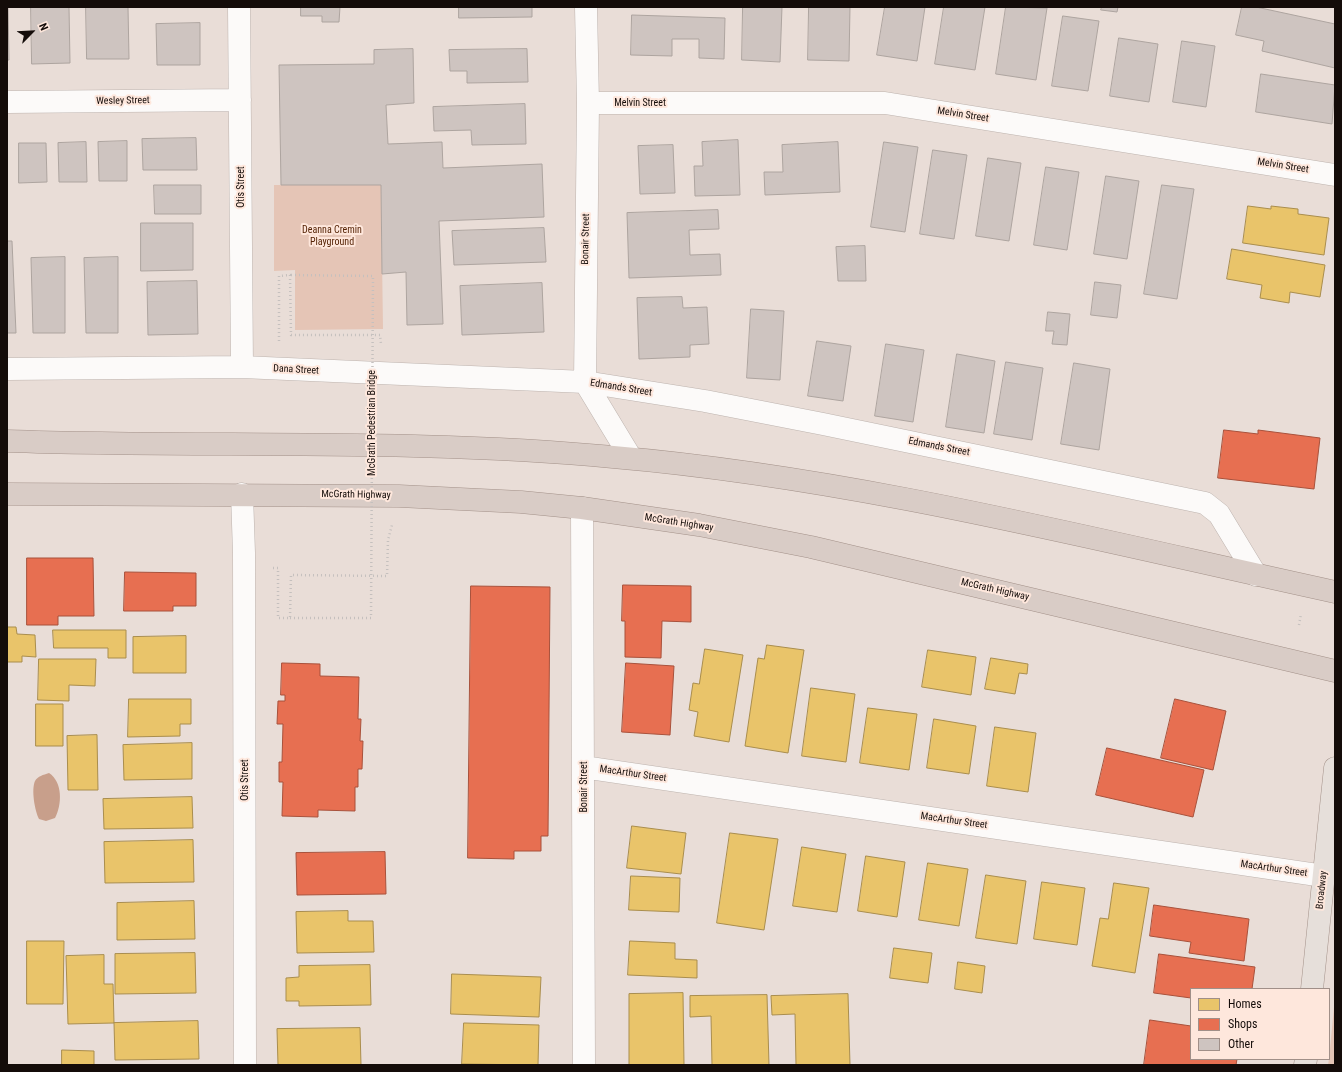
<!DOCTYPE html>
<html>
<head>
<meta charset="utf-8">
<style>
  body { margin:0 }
  #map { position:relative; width:1342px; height:1072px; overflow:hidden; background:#e9ddd7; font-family:"Roboto Condensed",sans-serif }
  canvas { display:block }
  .frame { position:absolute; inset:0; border:8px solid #140c09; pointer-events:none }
  .legend { position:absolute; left:1190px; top:988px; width:140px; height:72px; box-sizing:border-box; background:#fee7dc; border:1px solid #a08f88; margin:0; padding:5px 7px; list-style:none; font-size:12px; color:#140c09 }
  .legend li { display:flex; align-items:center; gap:8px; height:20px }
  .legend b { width:20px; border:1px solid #a08f88 }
  .north { position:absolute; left:12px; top:12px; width:40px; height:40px; -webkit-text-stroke:3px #fee7dc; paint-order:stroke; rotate:66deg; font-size:11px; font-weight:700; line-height:16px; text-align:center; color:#140c09 }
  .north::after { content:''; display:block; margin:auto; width:14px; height:18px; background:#140c09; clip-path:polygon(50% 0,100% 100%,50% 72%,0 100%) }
</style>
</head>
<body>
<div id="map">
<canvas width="1342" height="1072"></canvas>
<div class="frame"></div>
<ul class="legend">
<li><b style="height:11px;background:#e9c46a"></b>Homes</li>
<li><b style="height:11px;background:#e76f51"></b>Shops</li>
<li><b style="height:11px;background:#cec4c0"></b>Other</li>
</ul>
<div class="north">N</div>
</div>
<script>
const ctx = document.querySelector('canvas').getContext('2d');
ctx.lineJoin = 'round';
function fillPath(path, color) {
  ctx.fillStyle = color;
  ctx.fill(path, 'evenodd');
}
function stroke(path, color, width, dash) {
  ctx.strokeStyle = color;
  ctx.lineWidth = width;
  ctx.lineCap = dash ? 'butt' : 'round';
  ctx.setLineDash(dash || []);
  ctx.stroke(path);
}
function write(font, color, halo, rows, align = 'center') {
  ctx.font = font + ' "Roboto Condensed",sans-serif';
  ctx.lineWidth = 4;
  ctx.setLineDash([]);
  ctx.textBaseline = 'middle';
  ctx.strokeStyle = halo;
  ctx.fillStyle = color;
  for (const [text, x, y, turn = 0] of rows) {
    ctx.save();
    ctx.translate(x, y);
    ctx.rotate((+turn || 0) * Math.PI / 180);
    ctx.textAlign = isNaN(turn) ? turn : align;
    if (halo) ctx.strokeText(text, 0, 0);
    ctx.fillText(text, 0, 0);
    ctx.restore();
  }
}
const green = new Path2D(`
  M274,185H381L383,329L295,330V270L274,271Z
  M1335,997V1065H1328L1329,1059Z`);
const water = new Path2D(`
  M49,773C63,782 62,805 55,818L46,821L39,819C35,811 31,790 35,781C38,776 43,775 49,773Z`);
const homes = new Path2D(`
  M1248,206L1271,209V206L1298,209V214L1329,218L1324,255L1243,243Z
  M1232,249L1325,265L1320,297L1290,292L1289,303L1260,298L1262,285L1227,279Z
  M7,627H16L17,634L35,635L36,657L22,656V662H7Z
  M53,630H126V658H108V648H54Z
  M186,636V673H133V637Z
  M767,645L804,650L788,753L745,746L758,658L764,659Z
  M705,649L743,655L729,742L694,736L698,712L689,710L693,683L699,684Z
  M928,650L976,657L971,695L922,687Z
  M991,658L1028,664L1027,674L1019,673L1015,694L985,689Z
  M39,659H96L95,686L69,685V701L38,700Z
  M811,688L855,694L846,762L802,756Z
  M129,699H191V724H180V736L128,737Z
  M36,704H63V746H36Z
  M868,708L917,714L909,770L860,763Z
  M934,719L976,726L969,774L927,768Z
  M995,727L1036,733L1028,792L987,786Z
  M97,735L98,790H68L67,736Z
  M192,743V779L124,780L123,745Z
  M192,797L193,828L104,829L103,799Z
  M632,826L686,833L681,874L627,868Z
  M730,833L778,839L764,930L717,923Z
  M193,840L194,882L105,883L104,842Z
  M802,847L846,854L837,912L793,906Z
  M866,856L905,862L897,917L858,911Z
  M928,863L968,869L959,926L919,920Z
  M986,875L1026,881L1017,944L976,938Z
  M631,876L680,878L679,912L629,910Z
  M1042,882L1085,888L1077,945L1034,939Z
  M1114,883L1149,888L1135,973L1092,966L1100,918L1108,919Z
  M194,901L195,939L117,940V903Z
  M348,911V921H373L374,952L297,953L296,912Z
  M27,941H64L63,1004H27Z
  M630,941L675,943V959L697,960V978L628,975Z
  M894,948L932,953L928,983L890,978Z
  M195,953L196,993L115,994V954Z
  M104,955V984H113L114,1023L68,1024L66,956Z
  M958,962L985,966L982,993L955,989Z
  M370,965L371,1005L299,1006V1001H286V978L299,977V966Z
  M452,974L541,977L539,1017L451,1014Z
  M683,993L684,1065H629V994Z
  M848,994L850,1065H796L795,1014L772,1015L771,996Z
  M767,995L769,1065H712L711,1016L690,1017V996Z
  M198,1021L199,1059L115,1060L114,1023Z
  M464,1023L539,1025L538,1065L462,1064Z
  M360,1028L361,1065H278L277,1029Z
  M62,1050L94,1051V1065H62Z`);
const shops = new Path2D(`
  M1224,430L1258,434V430L1320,438L1314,489L1218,478Z
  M27,558H93L94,616H58V625H27Z
  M125,572L196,573V606H173V611H124Z
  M623,585L691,586V622L662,621L661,658L625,657V621H622Z
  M471,586L550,587L548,836H541V851H514V859L468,858Z
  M282,663L320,664V676L359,677L358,719H361L360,741H363L362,769H358V787H355V811L318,810V817L282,816L283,782H279V762H282L283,724H277L278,701H285V695H281Z
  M626,663L674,666L670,735L622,732Z
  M1175,699L1226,711L1213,770L1161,758Z
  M1107,748L1204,770L1193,817L1096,795Z
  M385,852L386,894L297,895L296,853Z
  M1154,905L1249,919L1244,961L1189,953L1191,942L1150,936Z
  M1159,954L1255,967L1252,989H1191V998L1154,993Z
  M1150,1020L1191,1026V1059H1237L1236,1065H1144Z`);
const building = new Path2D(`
  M7,7H8L9,60H7Z
  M31,7H69L70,63L32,64Z
  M86,7H128L129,59H87Z
  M301,7H340L339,22H322V16H301Z
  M459,7H532V17L459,18Z
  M743,7H782L780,62L742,60Z
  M809,7H850L849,61L808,60Z
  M885,7H925L917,61L877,55Z
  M944,7H985L975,70L935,64Z
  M1006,7L1047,8L1036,80L996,74Z
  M1102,7H1118L1117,12L1101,10Z
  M1242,7H1256L1335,24V68L1262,51L1264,41L1236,35Z
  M632,15L725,18L724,59L699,58V39H672V56L631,55Z
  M1063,16L1099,21L1088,91L1052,86Z
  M200,23V65H157L156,24Z
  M1119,38L1158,44L1149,102L1110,96Z
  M1182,41L1215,46L1206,107L1173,102Z
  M413,49L414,103L386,105L388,144L442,142L443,168L542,164L544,217L439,221L443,324L407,325L406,272L382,274L381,185H281L279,65L374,64V50Z
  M527,49L528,82L467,83V71H450L449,50Z
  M1261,74L1335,85L1332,124L1256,112Z
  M525,104L526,144L472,145L471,130L434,131L433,107Z
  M196,138L197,170H143L142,139Z
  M738,140L740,195L695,196L694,166H703L702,142Z
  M127,141V181H99L98,142Z
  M86,142L87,182H59L58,143Z
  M838,142L840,192L765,195L764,172H783L782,145Z
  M884,142L918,147L905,232L871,227Z
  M19,143H46L47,182L19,183Z
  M673,145L675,193L640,194L638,146Z
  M933,150L967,155L954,239L920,234Z
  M988,158L1021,163L1009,241L976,236Z
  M1046,167L1079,172L1067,250L1034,245Z
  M1106,176L1139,181L1127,259L1094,254Z
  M154,185H201V214H155Z
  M1162,185L1194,189L1177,299L1144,294Z
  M718,210L719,229L689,230L690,255L720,254L721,275L629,278L627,213Z
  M141,223H193V270L141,271Z
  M544,228L546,262L454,265L452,231Z
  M7,241H12L16,333H7Z
  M865,246L866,281H838L836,247Z
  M65,257V333H33L31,258Z
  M118,257V333H86L84,258Z
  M197,281L198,334L148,335L147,282Z
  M1095,282L1121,285L1117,318L1091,315Z
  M542,283L544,332L462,335L460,286Z
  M682,297L683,308L707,307L709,344L690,345V357L639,359L637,298Z
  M751,309L784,311L780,380L747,378Z
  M1048,312L1070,314L1067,345L1052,344L1054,331H1046Z
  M817,341L851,346L843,401L808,396Z
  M886,344L924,350L913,422L875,416Z
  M957,354L995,361L984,433L946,427Z
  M1006,362L1043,368L1032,440L994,434Z
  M1074,363L1110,369L1099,450L1061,444Z`);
const path = new Path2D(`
  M279,341V276L290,275L291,335H380L381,344
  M273,568H278V618H290L291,575L387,576L388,540L392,525
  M1299,625L1301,614`);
const minor = new Path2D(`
  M239,7L242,367
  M586,7L588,103L585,382L631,458
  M7,102L240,100
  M588,103H885L1335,175
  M7,369L242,367L585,382L705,401L823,424L1205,503L1219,514L1256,575
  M242,494L244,553L245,1065
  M582,508L584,1065
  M583,767L1324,876`);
const major = new Path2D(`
  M1312,989L1335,768
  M1305,1065L1306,1059`);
const highway = new Path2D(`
  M7,441C209,448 412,438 613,457C857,478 1096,540 1335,592
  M7,494L399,496L521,502L582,508L699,525L811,547L1335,671`);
const pathBridge = new Path2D(`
  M290,618H371L373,276L290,275`);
const streetNames = [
  ["Wesley Street",123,101,-1],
  ["Melvin Street",640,103],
  ["Melvin Street",963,115,9],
  ["Melvin Street",1283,166,9],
  ["Otis Street",241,187,-90],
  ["Bonair Street",586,239,-89],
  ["Dana Street",296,370,3],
  ["Edmands Street",621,388,9],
  ["McGrath Pedestrian Bridge",372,423,-90],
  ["Edmands Street",939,447,11],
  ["McGrath Highway",356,495,1],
  ["McGrath Highway",679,523,9],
  ["McGrath Highway",995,590,13],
  ["MacArthur Street",633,774,8],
  ["Otis Street",245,780,-90],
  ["Bonair Street",584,787,-90],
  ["MacArthur Street",954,821,8],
  ["MacArthur Street",1274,869,8],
  ["Broadway",1322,890,-84]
];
const parkNames = [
  ["Deanna Cremin",332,230],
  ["Playground",332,242]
];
fillPath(green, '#e5c5b6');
fillPath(water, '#c89f8b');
fillPath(homes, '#e9c46a');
stroke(homes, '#a98d4d', 1);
fillPath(shops, '#e76f51');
stroke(shops, '#a8513b', 1);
fillPath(building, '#cec4c0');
stroke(building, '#ada49f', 1);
stroke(minor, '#bdb3ae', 23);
stroke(major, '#a39189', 23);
stroke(highway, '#a39189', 23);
stroke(path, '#c5c0be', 2.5, [1, 3]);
stroke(minor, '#fcfaf9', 22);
stroke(major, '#e6dfda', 22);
stroke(highway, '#d9ccc6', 22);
stroke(pathBridge, '#c5c0be', 2.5, [1, 3]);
write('10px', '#140c09', '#fee7dc', streetNames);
write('10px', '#552305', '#fee7dc', parkNames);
</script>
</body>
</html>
